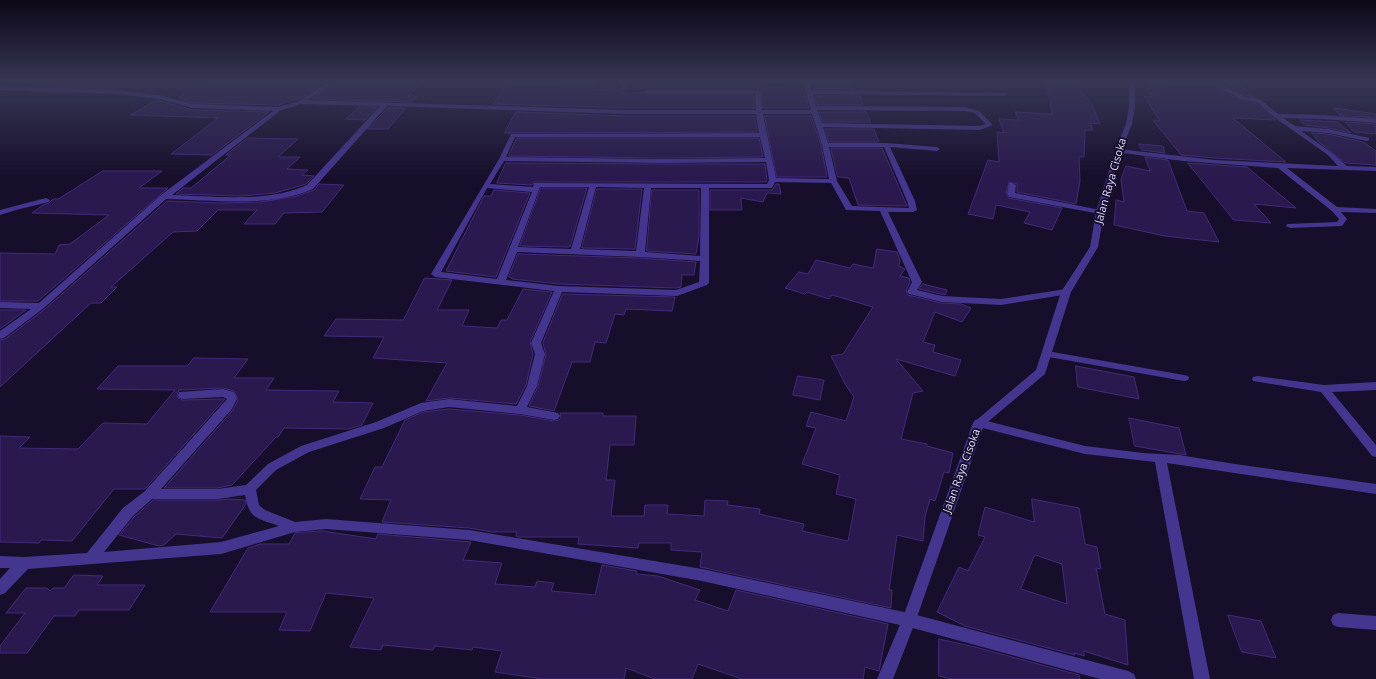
<!DOCTYPE html>
<html>
<head>
<meta charset="utf-8">
<style>
  body { margin:0 }
  canvas { display:block; background:#170e2b }
</style>
</head>
<body>
<canvas width="1376" height="679"></canvas>
<script>
const ctx = document.querySelector('canvas').getContext('2d');
ctx.lineJoin = 'round';
function fillPath(path, color) {
  ctx.fillStyle = color;
  ctx.fill(path, 'evenodd');
}
function stroke(path, color, width, dash) {
  ctx.strokeStyle = color;
  ctx.lineWidth = width;
  ctx.lineCap = dash ? 'butt' : 'round';
  ctx.setLineDash(dash || []);
  ctx.stroke(path);
}
function write(font, color, halo, rows, align = 'center') {
  ctx.font = font + ' "Open Sans",sans-serif';
  ctx.lineWidth = 4;
  ctx.setLineDash([]);
  ctx.textBaseline = 'middle';
  ctx.strokeStyle = halo;
  ctx.fillStyle = color;
  for (const [text, x, y, turn = 0] of rows) {
    ctx.save();
    ctx.translate(x, y);
    ctx.rotate((+turn || 0) * Math.PI / 180);
    ctx.textAlign = isNaN(turn) ? turn : align;
    if (halo) ctx.strokeText(text, 0, 0);
    ctx.fillText(text, 0, 0);
    ctx.restore();
  }
}
const building = new Path2D(`
  M215,82H325L298,100H292L279,105L193,103L178,98L194,88H207Z
  M336,82H421L409,96H417L412,102L313,99Z
  M559,82H595V90L622,89L623,93H643L647,96H754V108H625L493,104L508,83L559,84Z
  M814,82H850L854,89H812L818,88Z
  M1047,82H1074L1092,104L1100,124L1090,123L1093,130H1085L1084,157H1079L1080,181L1076,204L1017,192V184L1009,182L1006,193L1009,198L1062,208L1052,230L1024,223L1030,212L996,205L993,219L968,214L988,160L999,162L997,132L1004,133L999,119L1019,120L1015,112L1052,114Z
  M1149,82L1212,84L1220,90L1240,100L1255,103L1276,120L1233,118L1286,162L1215,158L1181,155L1153,120L1160,121L1144,96L1152,97L1149,92H1155Z
  M1226,84L1239,85L1255,97L1245,95Z
  M762,87L803,88L809,108H763Z
  M815,96H860L863,105H817Z
  M156,100L193,110L269,112L212,155L171,154L218,118L131,115Z
  M359,107H377L365,120L346,119Z
  M388,108H406L388,129H368Z
  M1334,108L1376,114V118L1340,115Z
  M516,112L625,116H755L757,132L505,133Z
  M819,112H866L871,122H823Z
  M765,116H811L821,145L827,177H777Z
  M1300,120L1337,122L1351,133L1328,128L1305,125Z
  M1346,122L1376,124V134L1354,132Z
  M825,129H874L879,142H829Z
  M1312,133L1328,134L1363,142L1376,151V165L1345,163L1320,143Z
  M248,138L298,139L278,157H300L287,169L308,170L302,175L314,176L306,184L275,193L241,196L176,194L183,188H191L231,155H226Z
  M517,138H759L763,157L661,158L509,156Z
  M1139,144L1163,146L1165,153L1142,150Z
  M831,148H882L907,206L858,205L849,178L838,177Z
  M1145,157L1168,160L1187,211L1204,213L1219,242L1165,236L1114,225L1116,200L1124,202L1121,179L1126,166L1150,171Z
  M506,163L661,164H765L767,180L766,182H534L532,185L497,183Z
  M1188,163L1247,167L1296,208L1254,204L1271,223L1234,220Z
  M103,171H162L139,188H168L38,301H0V253L55,254L59,245L70,244L109,215L32,213L43,205L49,203L53,199H58Z
  M319,184L344,185L322,212L284,213L275,224H244L257,210H218L197,231L173,232L111,287H117L101,303H91L0,387V340L5,339L45,309L167,201L221,203L260,202L297,196L314,190Z
  M776,184H779L781,194L767,193L763,202L741,198L742,210H710V190H772Z
  M541,188H587L570,247L520,246Z
  M597,189H642L635,249L582,248Z
  M494,190L530,193L496,277L446,271L484,196H491Z
  M652,190H699V237L696,254L647,251Z
  M877,249L897,252L900,260L899,266L905,269L900,276L909,278L910,282L906,291L908,295L942,303L961,304L971,308L962,322L935,312L923,342L935,345L933,352L961,360L955,376L896,359L923,391L913,393L901,439L927,444V446L953,453L949,473L944,472L935,501L930,499L925,517L923,541L897,535L889,590H892L891,608L700,567L702,552L671,550V543H639L638,548L578,544L579,537H518L516,536L517,532H492L469,528L382,522L391,500L360,499L375,467H382L405,420L423,412L449,409L520,415L554,421L559,420L561,417L560,413H603V416H636L634,445H610L606,480H615L611,516H644L645,505H668L667,514L704,516L705,500L728,501L727,505L760,509L759,514L804,524L802,531L848,541L856,499L836,494L840,475L802,464L816,428L806,426L811,412L846,421L854,397L845,384L831,356L843,354L873,307L832,295L829,299L807,292L805,294L785,288L799,272L808,274L816,260L850,268L853,264L873,268Z
  M518,254L640,258L696,262L694,275H682L681,287L676,288L559,284L512,279V278L509,277Z
  M425,278L452,280L437,310H469L462,326L497,328L501,320H507L523,289L552,292L530,342L533,354L526,385L516,404L449,398L426,401L447,363L373,358L384,337L324,336L336,319L403,320Z
  M923,284L947,290L945,295L919,289Z
  M563,294L675,297L672,311L626,309L624,315L615,314L606,343L595,342L590,362H572L554,411L529,406L538,386L546,354L543,343Z
  M0,310H26L0,329Z
  M194,358L248,359L234,378H274L266,390L339,391L333,402L373,403L362,425L348,429L284,428L278,437H276L232,485L218,488H164L233,410L238,400L234,391L223,388L179,390L177,395L178,398L183,400L225,399L145,489H114L72,541L41,540L39,543L0,542V436L30,437L19,448L78,449L103,423L147,424L175,390L97,389L118,366H187Z
  M1076,366L1134,377L1139,399L1078,387Z
  M798,376L824,380L820,400L793,395Z
  M1129,418L1179,428L1186,455L1135,446Z
  M229,499L245,500L246,504L222,538L176,534L164,545L159,546L119,535L134,517L153,500H218Z
  M1032,499L1079,508L1085,544L1097,547L1101,569L1096,568L1105,614L1125,620L1128,665L1084,651V656L1074,653L1075,655L965,626L937,612L959,567L968,571L985,537L978,535L985,507L1034,522ZM1035,555L1062,564L1067,604L1021,589Z
  M323,531L376,539L378,534L471,542L463,560L502,563L495,584L535,587L537,581L554,583L551,591L595,595L602,565L637,571L636,574L658,576L700,590L695,600L728,611L736,590L888,624L879,671L865,667L863,679H742L698,664L692,679H655L626,668L624,679H543L495,672L502,651L473,647L472,650L435,646L433,650L383,645L381,650L350,647L374,598L326,593L310,631L279,630L287,612H210L248,548L260,544H289L295,533Z
  M74,575L103,576L97,585H145L129,610H79L75,616H54L27,653H0V646L25,613H6L26,588H47L50,591L53,588H64Z
  M1228,615L1261,621L1276,658L1242,652Z
  M939,639L975,647L1079,675L1080,679H952L939,676Z`);
const minor = new Path2D(`
  M328,82H335L308,100L625,110H756L755,94H647L644,92L647,90H758L761,92L762,110H811L803,82H809L811,90L1006,93V95L1004,96L813,94L816,106L964,107L979,111L993,125L980,130L823,127L828,143H886L937,147L940,149L937,151L890,147L915,201L917,210L913,212H888L922,282L917,290L942,296L1001,299L1066,289L1069,290L1071,292L1069,294L1001,305L942,302L909,294L907,292L912,282L880,211L846,210L831,183L775,182L772,188H709V283L707,285L677,296L562,292L541,343L545,354L537,386L527,407L558,413L560,416L558,419L554,420L520,414L449,407L423,411L384,428L309,452L276,470L256,490L259,505L265,510L295,522L326,519L469,530L702,569L909,613L1128,671L1134,674L1136,679H1100L909,627L702,581L469,540L326,529L295,532L221,554L28,569L5,593L0,595V579L10,568H0V556L24,557L87,553L123,508L145,491L227,399L223,397L183,399L179,398L178,395L179,392L223,389L234,392L237,399L232,409L161,489H218L246,485L268,464L301,446L376,422L421,403L449,399L517,406L527,386L535,354L531,343L554,291L435,277L431,274L499,159L511,134L759,133L756,114H625L387,106L313,189C270,208 212,200 166,199L44,308L4,338L0,339V331L31,309L0,308V302L39,303L161,195L273,111L193,108L164,100L118,94L0,90V86L118,90L164,96L193,104L279,107L299,101ZM301,104L380,106L307,185C268,203 214,196 172,195L281,110ZM817,110L964,111L975,113L986,124L980,126L822,123ZM763,114H812L822,145L829,179L776,178ZM515,137H760L765,158L661,159L506,157ZM829,147H884L907,201L909,208L852,206L837,181ZM504,161L661,163L766,162L769,180L767,184L537,183H534L533,187L490,184ZM540,187H589L571,249L518,247ZM596,187L644,188L636,251L580,249ZM487,188L532,192L497,279L441,272ZM651,188H701L700,256L645,252ZM517,252L640,257L700,261L699,282L676,290L559,286L506,280ZM245,495C249,519 257,518 279,526L221,542L104,552L133,516L152,499H218Z
  M621,82H627V89H623Z
  M1212,82H1219L1244,96L1260,99L1278,114L1323,115L1376,119V123L1323,119L1283,118L1295,126L1328,129L1369,138V140L1367,141L1328,133L1301,131L1332,153L1347,166L1376,167V171L1287,168L1337,207L1376,209V213L1341,212L1347,219L1342,226L1290,228L1286,226L1287,224L1337,222L1339,219L1332,211L1278,168L1183,161L1116,152V150L1118,149L1215,160L1338,166L1328,155L1274,117L1256,102L1241,99L1221,89Z
  M1009,183H1012L1016,185L1015,193L1100,210L1104,212L1100,214L1009,197L1007,193Z
  M46,198L50,200L49,202L16,210L0,215V210Z
  M1047,351L1184,375L1188,376L1189,378L1188,380L1184,381L1043,356L1042,354Z
  M1257,376L1324,385L1376,382V390L1332,392L1376,445V457L1372,456L1321,392L1253,381L1252,379L1253,377Z
  M979,419L1085,446L1143,453L1179,455L1235,464L1376,484V494L1167,463L1210,679H1194L1155,462L1085,454L975,426L973,423L975,420Z
  M1338,613L1376,616V630L1338,627L1333,625L1331,620L1333,615Z`);
const tertiary = new Path2D(`
  M1129,82H1135V107L1132,124L1121,151L1104,212L1098,247L1071,292L1045,374L984,425L916,620L893,679H877L902,620L973,423L1036,370L1061,292L1090,247L1096,212L1115,151L1126,124L1129,107Z`);
const streetNames = [
  ["Jalan Raya Cisoka",1111,181,-74],
  ["Jalan Raya Cisoka",962,471,-70]
];
fillPath(building, '#2a194e');
stroke(building, '#43297c', 1);
fillPath(minor, '#44358e');
fillPath(tertiary, '#44358e');
const sky = ctx.createLinearGradient(0, 0, 0, 177);
sky.addColorStop(0, '#0d0818');
sky.addColorStop(0.46, '#363655');
sky.addColorStop(1, '#36365500');
ctx.fillStyle = sky;
ctx.fillRect(0, 0, 1376, 177);
write('11px', '#e2d9ff', '#170e2b', streetNames);
</script>
</body>
</html>
